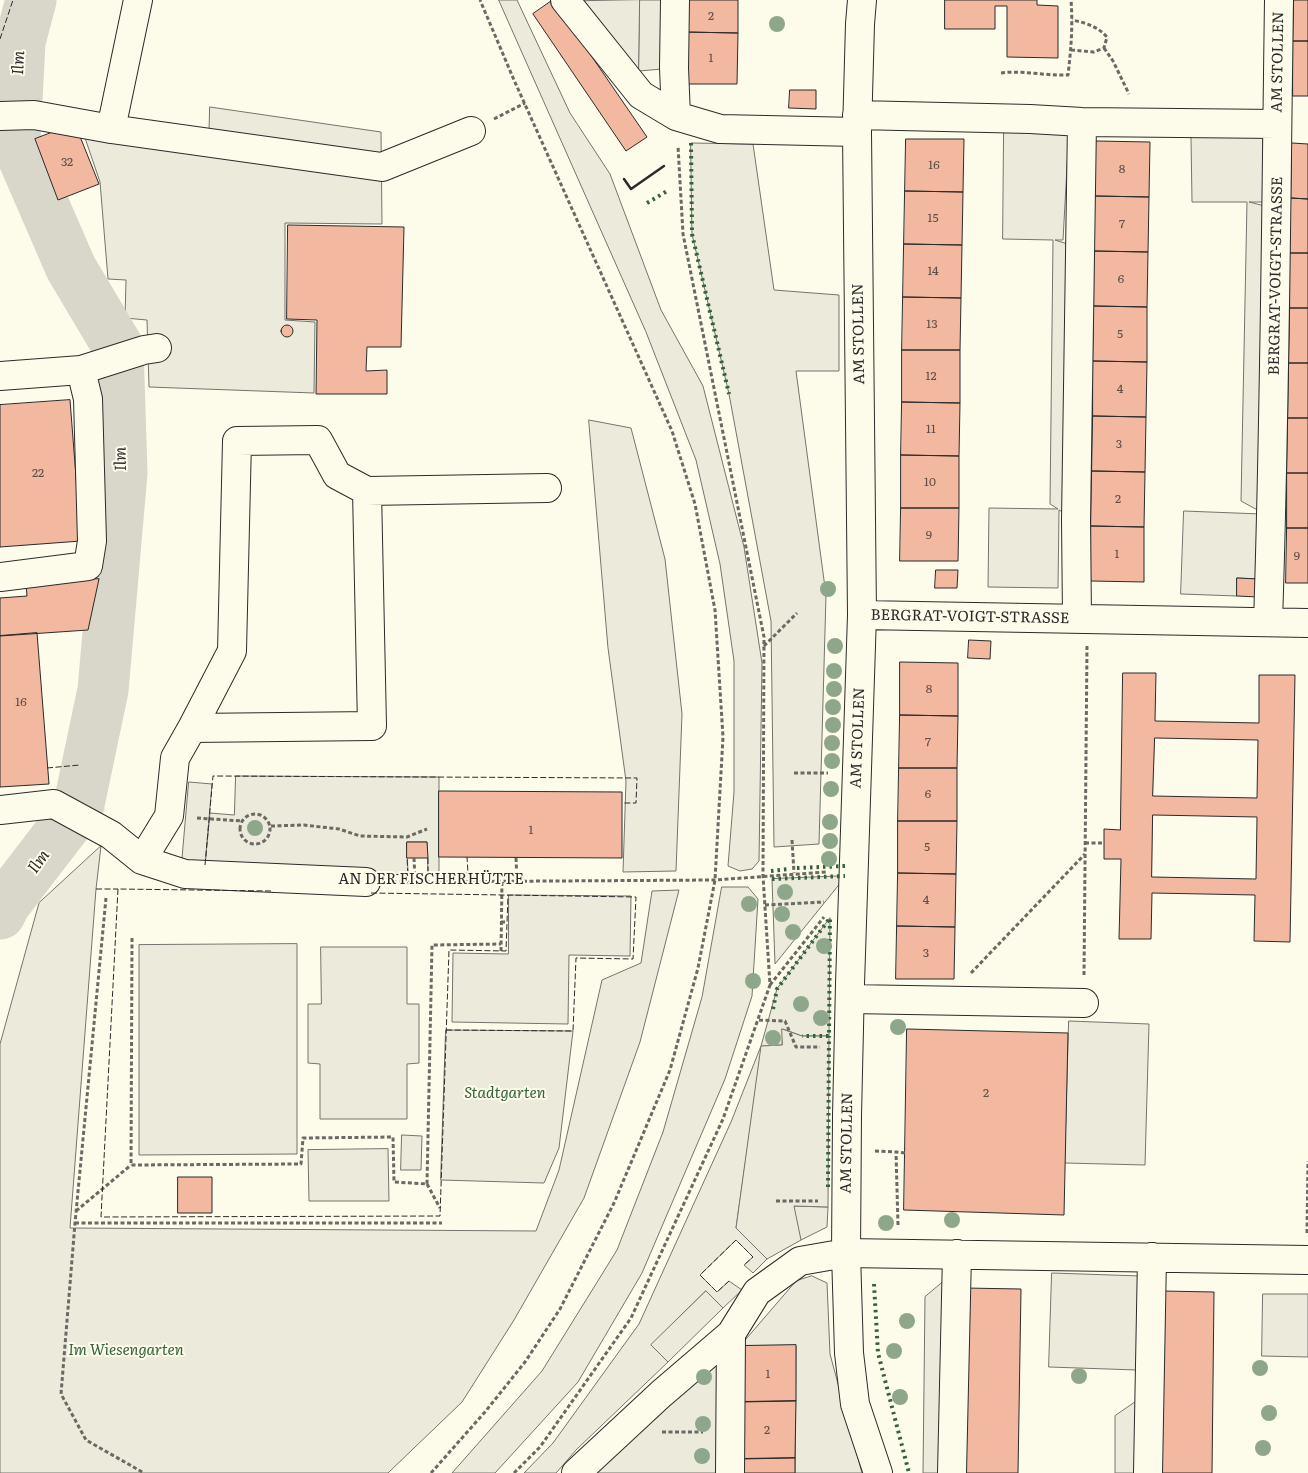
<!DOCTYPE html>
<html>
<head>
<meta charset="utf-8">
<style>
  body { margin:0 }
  canvas { display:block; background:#fdfbea }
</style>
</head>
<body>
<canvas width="1308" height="1473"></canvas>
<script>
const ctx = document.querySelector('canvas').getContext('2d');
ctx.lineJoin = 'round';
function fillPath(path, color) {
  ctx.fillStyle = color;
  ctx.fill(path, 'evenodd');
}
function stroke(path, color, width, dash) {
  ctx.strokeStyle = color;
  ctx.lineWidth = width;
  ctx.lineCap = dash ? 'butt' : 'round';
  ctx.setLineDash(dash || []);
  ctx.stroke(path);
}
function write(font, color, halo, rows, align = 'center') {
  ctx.font = font + ' Literata,serif';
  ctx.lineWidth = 4;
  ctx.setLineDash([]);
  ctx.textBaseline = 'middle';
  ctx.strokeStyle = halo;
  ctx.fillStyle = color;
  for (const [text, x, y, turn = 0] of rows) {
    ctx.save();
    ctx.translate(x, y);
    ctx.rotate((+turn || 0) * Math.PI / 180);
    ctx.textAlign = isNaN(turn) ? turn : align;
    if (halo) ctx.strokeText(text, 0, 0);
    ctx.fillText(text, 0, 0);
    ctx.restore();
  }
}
const green = new Path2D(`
  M499,0H517L570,113L610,174L661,310L703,386L744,547L762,663L759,861L752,869L740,871L728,866L734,792V661L720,564L696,460L646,332Z
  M640,0L639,71L584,1Z
  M589,420L631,428L665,559L682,714L676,871L623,872L626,781L608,648Z
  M236,776L439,777V874L428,875L427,842H407L408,875L205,865L210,813L234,815Z
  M101,846L96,889L70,1228L536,1231L559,1170L602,980L641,963L652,891L679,890L640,1042L584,1198L514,1320L462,1402L388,1473H0V1044L39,903Z
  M846,876L775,964L772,879Z
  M722,887H748L758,899L752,996L725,1079L642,1273L578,1382L495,1473H452L542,1371L617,1250L663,1132L702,997Z
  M509,895L631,896L630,956L569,955L568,1024L452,1022L453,953L508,954Z
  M830,918L829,1036H802L783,1029L782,1045L762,1046L736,1228L767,1259L753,1273L744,1265L753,1257L736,1240L700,1275L717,1292L729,1281L742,1290L723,1308L706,1291L652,1345L668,1362L577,1449L556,1473H524L553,1443L639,1324L731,1122L761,1046L777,989Z
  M297,944V1154L139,1155V945Z
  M321,947H407V1004H419V1063L407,1064V1119H320V1064L308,1063V1004H321Z
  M446,1030L573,1031L559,1148L544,1183L441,1180Z
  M402,1135L422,1136L421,1170H401Z
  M388,1149L389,1201H309L308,1150Z
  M793,1206L828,1207L827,1227L801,1240Z
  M812,1276L827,1283L830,1354L862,1473H795L796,1346H740L796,1281Z`);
const parking = new Path2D(`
  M640,0H675L674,68L639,71Z
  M210,107L381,132L382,224L285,223V320L315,322L314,393L149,387L147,320L125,318L126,280L108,279L100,182L83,132L208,155Z
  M1004,129L1069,131L1063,240H1055L1077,247L1076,520L1059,510L1058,588L988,587L989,508L1058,509L1050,504L1053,240L1003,239Z
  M1263,136L1264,202H1249L1277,209L1272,518L1241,501L1247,202H1192L1191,137Z
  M691,143L753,144L774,290L839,295V371H796L826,595L819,844L774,847L771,621L729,394L692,234Z
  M1184,511L1261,514L1259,579L1237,578V596L1181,594Z
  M189,782L212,784L205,865L182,863Z
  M1069,1021L1149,1024L1145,1165L1065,1163Z
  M782,1029L802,1036H829L828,1207L794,1206L801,1240L767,1259L736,1228L761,1046L782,1045Z
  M956,1271L952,1473H923L925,1297Z
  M1052,1273L1141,1276L1137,1370L1049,1367Z
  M706,1291L723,1308L668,1362L651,1345Z
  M1263,1294H1308V1357L1262,1356Z
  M720,1360L716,1473H595L659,1414Z
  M1150,1392L1149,1473H1115V1416Z`);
const stream = new Path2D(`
  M0,906L5,904`);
const river = new Path2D(`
  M0,914L5,904L78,809L103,690L122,473L118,347L71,268L15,139L20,42L31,0`);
const building = new Path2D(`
  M553,0L647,137L626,151L533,14Z
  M685,0H738V33L684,32Z
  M945,0H1037V5L1058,6V58L1007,57V6H995V29H945Z
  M1294,0H1308V41H1293Z
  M684,32L738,33L737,84H684Z
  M1293,41H1308V96H1293Z
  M790,90H816V109L789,108Z
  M75,124L99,184L58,200L35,139Z
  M906,139H964L963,192L905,191Z
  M1096,141L1150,142L1149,197L1095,196Z
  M1292,143L1308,144V199L1291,198Z
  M905,191L963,192L962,245L904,244Z
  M1095,196L1149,197L1148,252L1094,251Z
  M1291,198L1308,199V253H1290Z
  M288,225L404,227L401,347H367L366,371L387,370V394H316L317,320L287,319Z
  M904,244L962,245L961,298L903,297Z
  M1094,251L1148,252L1147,307L1094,306Z
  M1290,253H1308V308H1290Z
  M903,297L961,298L960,350H902Z
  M1094,306L1147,307V362L1093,361Z
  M1290,308H1308V363H1289Z
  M281 331a6 6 0 1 1 12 0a6 6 0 1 1-12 0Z
  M902,350H960V403L902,402Z
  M1093,361L1147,362L1146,417L1093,416Z
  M1289,363H1308V418H1288Z
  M70,400L81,541L0,547V405Z
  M902,402L960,403L959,456L901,455Z
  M1093,416L1146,417L1145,472L1092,471Z
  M1288,418H1308V473H1287Z
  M901,455L959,456V508H901Z
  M1092,471L1145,472L1144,527L1091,526Z
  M1287,473H1308V528H1287Z
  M901,508H959L958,561H900Z
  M1091,526L1144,527V582L1091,581Z
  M1287,528H1308V583H1286Z
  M936,570H958L957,588H935Z
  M1237,578L1259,579L1258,597L1237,596Z
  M99,579L88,630L0,636V598L27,596L26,584Z
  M37,633L49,784L0,787V636Z
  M969,640L991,641L990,659L968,658Z
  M900,662L958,663V716L900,715Z
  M1123,673H1156L1155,721L1259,723V675H1295L1290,942L1254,941L1255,895L1152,893L1151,939H1119L1121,859H1104V829L1120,830ZM1155,738L1258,740L1257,798L1153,796ZM1153,815L1257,817L1256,879L1152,877Z
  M900,715L958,716L957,768H899Z
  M899,768H957V821H898Z
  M439,791L622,792V858L439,857Z
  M898,821H957L956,874L898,873Z
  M407,842H427L428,858H407Z
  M898,873L956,874L955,927L897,926Z
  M897,926L955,927L954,979H896Z
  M907,1029L1068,1033L1064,1215L904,1210Z
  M178,1177H212V1213H178Z
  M964,1288L1021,1289L1018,1473H962Z
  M1162,1291L1214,1292L1212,1473H1160Z
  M796,1345V1401L740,1402V1346Z
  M796,1401L795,1458L739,1459L740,1402Z
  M795,1458V1473H739V1459Z`);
const path = new Path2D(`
  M1104,48L1113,61L1129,94
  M1071,50L1094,52L1104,48L1107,37C1097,26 1086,23 1072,20
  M1001,73C1023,70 1045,76 1068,75C1071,50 1073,25 1071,0
  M494,119L525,103
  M764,646L797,613
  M794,773H828
  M240 829a15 15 0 1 1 30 0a15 15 0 1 1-30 0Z
  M197,818L242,821
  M271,826L304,825L339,829L360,836L407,837L427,829
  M792,840L794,873
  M1085,843H1104
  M414,858L415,881
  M516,858L517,881
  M393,882L715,880L826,872
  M106,898L75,1223L61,1394L86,1440L144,1473
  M765,905L824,902
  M501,922H507
  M132,938L131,1165L301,1164L303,1138L393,1137L394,1182L427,1184L432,945L501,944
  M501,951L502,881
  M971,973L1085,854
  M1084,975L1087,646
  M770,985L824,917
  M759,1020L785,1021L796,1047H820
  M875,1151L896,1152
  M427,1184L440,1208
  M776,1201H818
  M76,1211L131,1165
  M75,1223H442
  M898,1225L896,1152L905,1153
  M1307,1233L1308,1161
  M662,1432H703
  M431,1473L485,1412L525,1362L560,1309L614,1203L670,1070L698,968L715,880L723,737L715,610L695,504L672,431L514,80L480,0
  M514,1473L540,1447L631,1318L723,1119L770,985L763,876L764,637L683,234L678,146`);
const minor = new Path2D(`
  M565,0L641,95L676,116L720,129L857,132
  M675,0L674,68L676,116
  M862,0L860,24L857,132L862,615L850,984L847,1116L846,1253L849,1353L855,1404L878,1473
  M857,115L1030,119L1082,122L1277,124
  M0,116L34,115L111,129L382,167L471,131
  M111,129L138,0
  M0,376L81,370L144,350L157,348
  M0,577L88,566L92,541L88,399L81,370
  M862,615L1308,623
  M1077,619L1076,520L1082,122
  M1268,622C1275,415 1276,207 1279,0
  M192,728L232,651L237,441L318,440L337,475L367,491
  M0,810L54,804L111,835L142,860L185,874L366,882
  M142,860L169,816L175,758L192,728L372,726L367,491L547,488
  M850,999L1084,1003
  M576,1473L661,1394L731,1334L757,1292L800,1261L846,1253L1308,1260
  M730,1473L731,1334
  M952,1473L957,1254
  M1148,1473L1152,1257`);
const hedge = new Path2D(`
  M691,143L692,234L729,394
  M647,203L669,190
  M797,868L845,866
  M771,871L789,869
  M772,879L845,876
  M773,1009L777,989L830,918L829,1036H802
  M828,1187L829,1036
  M874,1284L878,1353L909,1473`);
const fence = new Path2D(`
  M0,39L13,0
  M47,768L80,765
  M428,858V875L468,873L467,857
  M205,865L213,776L637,778L636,803H622
  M375,874L408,875L407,858
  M96,889H118
  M271,891L118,889L101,1217L440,1216L449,950L506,951L508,895
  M371,893L636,897L633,959L576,958L573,1031L446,1030
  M729,1281L717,1292L700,1275L736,1240L753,1257L744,1265`);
const wall = new Path2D(`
  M624,179L631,189L664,166`);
const trees = [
  [777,24],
  [828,589],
  [835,646],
  [834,671],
  [834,689],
  [833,707],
  [833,725],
  [832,743],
  [832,761],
  [831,789],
  [830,822],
  [255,828],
  [830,841],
  [829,859],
  [785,892],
  [749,904],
  [782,914],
  [793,932],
  [824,946],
  [753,981],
  [801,1004],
  [821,1018],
  [898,1027],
  [773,1038],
  [952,1220],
  [886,1223],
  [907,1321],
  [894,1351],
  [1260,1368],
  [1079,1376],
  [704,1377],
  [900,1397],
  [1269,1413],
  [703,1424],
  [1263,1448],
  [702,1456]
];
const numberNames = [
  ["2",711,16],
  ["1",711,58],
  ["32",67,162],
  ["16",934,165],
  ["8",1122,169],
  ["15",933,218],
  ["7",1122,224],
  ["14",933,271],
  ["6",1121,279],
  ["13",932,324],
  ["5",1120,334],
  ["12",931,376],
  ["4",1120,389],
  ["11",931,429],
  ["3",1119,444],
  ["22",38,473],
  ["10",930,482],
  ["2",1118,499],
  ["9",929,535],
  ["1",1117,554],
  ["9",1297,556],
  ["8",929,689],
  ["16",21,702],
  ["7",928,742],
  ["6",928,794],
  ["1",531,830],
  ["5",927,847],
  ["4",926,900],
  ["3",926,953],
  ["2",986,1093],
  ["1",768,1374],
  ["2",767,1430]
];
const streetNames = [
  ["AM STOLLEN",1278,62,-89],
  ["BERGRAT-VOIGT-STRASSE",1276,276,-89],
  ["AM STOLLEN",859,334,-91],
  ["BERGRAT-VOIGT-STRASSE",970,617,1],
  ["AM STOLLEN",858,738,-88],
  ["AN DER FISCHERHÜTTE",431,880],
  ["AM STOLLEN",847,1143,-89]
];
const parkNames = [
  ["Stadtgarten",505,1094],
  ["Im Wiesengarten",126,1351]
];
const waterNames = [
  ["Ilm",19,63,-87],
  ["Ilm",121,459,-91],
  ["Ilm",39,862,-54]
];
fillPath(green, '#ecebdb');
stroke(green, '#74746e', 1);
fillPath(parking, '#eceadb');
stroke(parking, '#74746e', 1);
stroke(stream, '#d8d7c9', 9);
stroke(river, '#d8d7c9', 51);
fillPath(building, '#f2b8a0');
stroke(building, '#2b2b2b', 1);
stroke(minor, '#2b2b2b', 30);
stroke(path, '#6a6964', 3, [4, 2.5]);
stroke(minor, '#fdfbea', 28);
stroke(hedge, '#34623c', 4, [2.5, 4]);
stroke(fence, '#2b2b2b', 1, [6, 2.5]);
stroke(wall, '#2b2b2b', 2.5);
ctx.fillStyle = '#8ea78a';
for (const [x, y] of trees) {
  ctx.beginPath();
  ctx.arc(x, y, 8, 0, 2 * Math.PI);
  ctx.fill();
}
write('12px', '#5d4e48', null, numberNames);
write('15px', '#2b2b2b', '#fdfbea', streetNames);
write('italic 15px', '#34623c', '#fdfbea', parkNames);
write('italic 16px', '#2b2b2b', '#fdfbea', waterNames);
</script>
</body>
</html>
